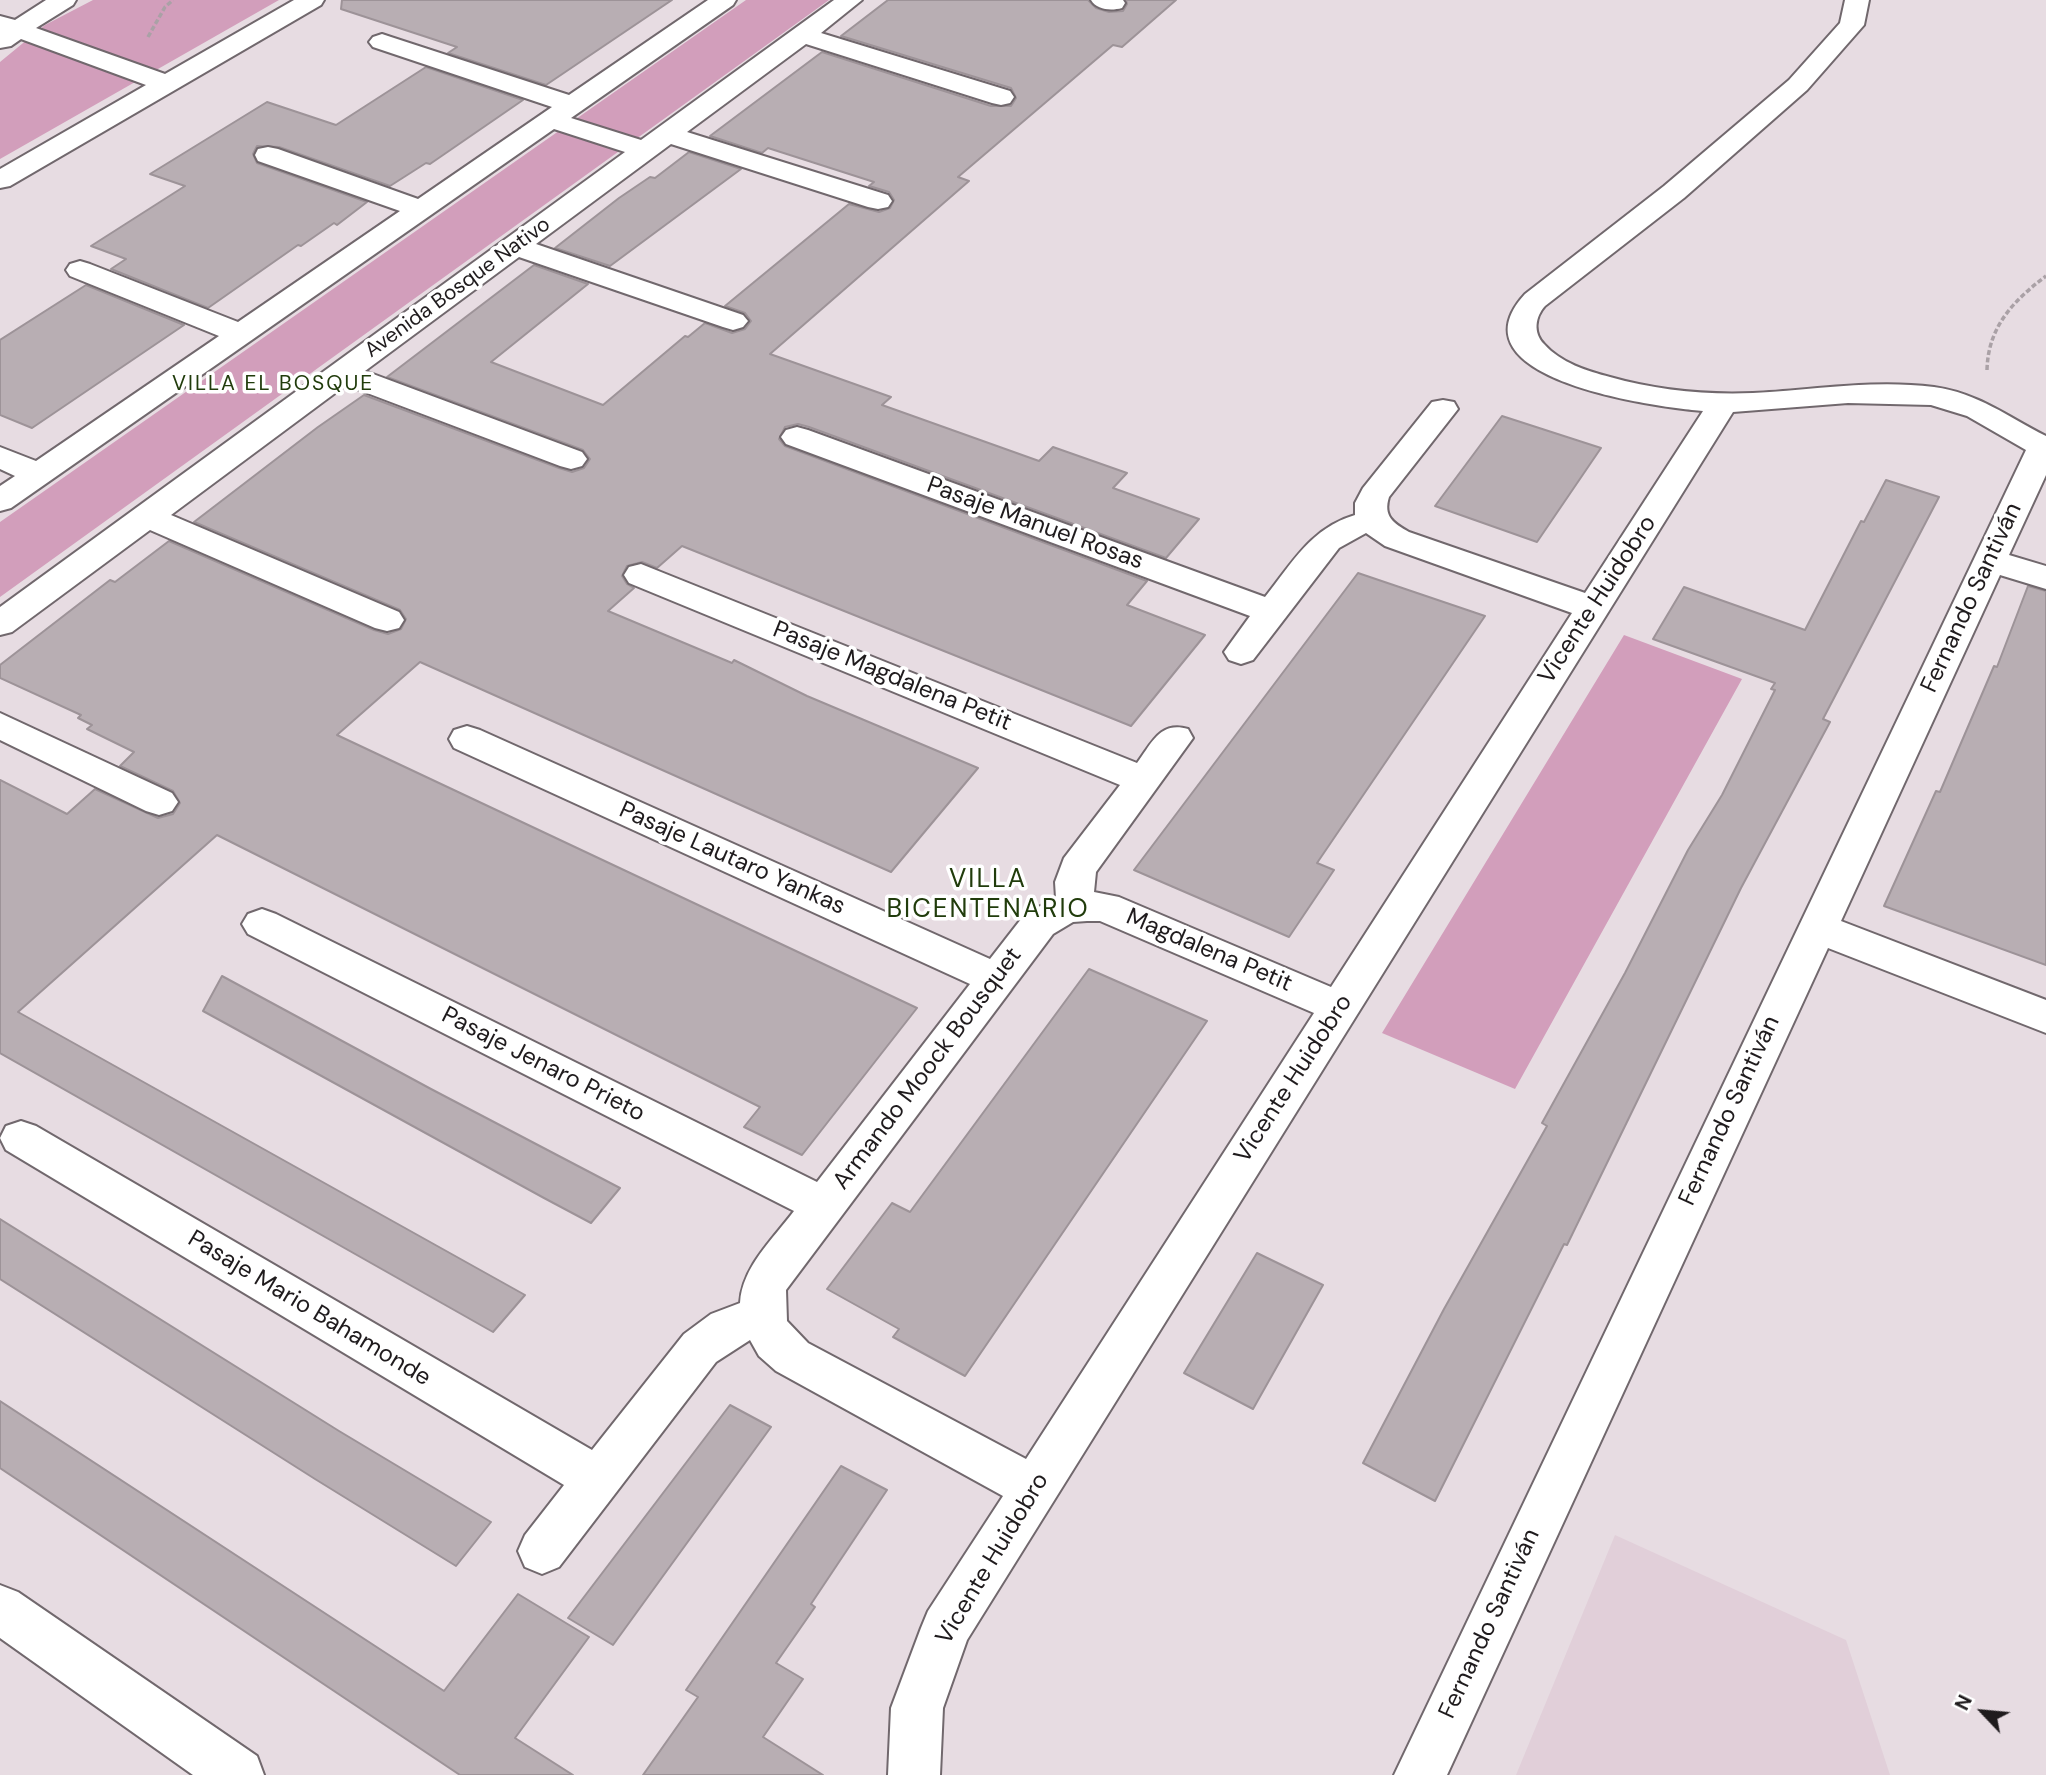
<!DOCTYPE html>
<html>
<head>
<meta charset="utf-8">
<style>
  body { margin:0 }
  #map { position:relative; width:2046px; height:1775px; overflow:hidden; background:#e7dce2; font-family:"DM Sans",sans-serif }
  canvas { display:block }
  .north { position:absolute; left:1948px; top:1677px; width:70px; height:70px; -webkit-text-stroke:5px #fff; paint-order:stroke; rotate:296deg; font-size:19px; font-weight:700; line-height:28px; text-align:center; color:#1f1b1d }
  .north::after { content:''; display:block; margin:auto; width:24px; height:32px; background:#1f1b1d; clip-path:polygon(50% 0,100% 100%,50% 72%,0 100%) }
</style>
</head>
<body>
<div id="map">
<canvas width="2046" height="1775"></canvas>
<div class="north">N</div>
</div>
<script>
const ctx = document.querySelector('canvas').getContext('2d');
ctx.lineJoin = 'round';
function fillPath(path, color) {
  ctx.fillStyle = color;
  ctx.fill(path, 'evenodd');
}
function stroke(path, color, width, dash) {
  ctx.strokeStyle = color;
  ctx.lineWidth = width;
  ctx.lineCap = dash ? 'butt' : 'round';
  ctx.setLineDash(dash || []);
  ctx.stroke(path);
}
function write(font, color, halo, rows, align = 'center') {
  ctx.font = font + ' "DM Sans",sans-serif';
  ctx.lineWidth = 7;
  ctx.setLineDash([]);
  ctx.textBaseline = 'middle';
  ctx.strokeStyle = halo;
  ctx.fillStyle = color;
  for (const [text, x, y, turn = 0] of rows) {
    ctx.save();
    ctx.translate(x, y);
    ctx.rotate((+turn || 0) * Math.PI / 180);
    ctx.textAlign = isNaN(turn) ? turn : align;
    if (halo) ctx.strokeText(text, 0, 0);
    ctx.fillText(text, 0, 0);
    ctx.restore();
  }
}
const built = new Path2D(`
  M1615,1535L1846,1640L1890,1775H1516Z`);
const green = new Path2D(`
  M93,0H279L0,159V62L45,25Z
  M746,0H829L0,597V522Z
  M1624,635L1742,679L1515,1089L1382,1033Z`);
const building = new Path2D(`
  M342,0H672L546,85L448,53L457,47L341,9Z
  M888,0H1088L1096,8L1109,12L1123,11L1127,4L1126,0H1176L1122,47L1113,45L958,177L969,181L770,354L891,397L882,405L1039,461L1053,447L1127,473L1113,488L1199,519L1166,558L809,427L798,424L785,427L779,439L785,446L1147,581L1127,605L1205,635L1131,726L682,546L657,568L642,562L627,566L622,576L627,584L634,588L608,611L732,663L734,660L807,696L978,768L891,872L420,662L337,735L917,1008L802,1155L744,1127L760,1107L217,835L18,1012L525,1295L493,1332L0,1053V780L67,814L95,789L158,818L173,814L180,803L173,791L120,766L134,752L87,729L92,725L78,718L81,715L0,678V665L110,580L115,582L169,541L374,630L388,634L401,629L406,619L400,610L194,522L318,427L364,395L559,468L572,472L584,468L590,459L583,450L387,377L534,265L588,284L491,362L603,405L685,336L688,337L705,323L732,333L745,329L751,321L745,313L725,306L849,204L879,212L890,208L894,200L889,192L869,186L874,182L768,148L762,153L710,136L822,52L991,106H1011L1016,98L1011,88L841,36Z
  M426,67L523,100L430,164L426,163L390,186L279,147L257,146L253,154L257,163L367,202L337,225L334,223L301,246L298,245L208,308L111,269L126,259L91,246L185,186L150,174L267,102L336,125Z
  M689,152L741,169L610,266L555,248L619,198L650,177L655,178Z
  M86,285L184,325L32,428L0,415V340Z
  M1502,416L1601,448L1537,542L1435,506Z
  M1886,480L1939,497L1823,719L1830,722L1741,888L1567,1245L1564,1244L1435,1501L1363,1463L1444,1309L1547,1126L1542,1123L1625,973L1688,850L1722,795L1775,690L1771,689L1775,683L1653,639L1684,587L1805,630L1861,521L1864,522Z
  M1358,573L1485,616L1317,863L1334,870L1289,937L1134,870Z
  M2028,586L2046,591V965L1884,906L1936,791L1940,792L1994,666L1997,667Z
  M1089,969L1207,1021L965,1376L893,1337L899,1329L827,1289L892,1203L910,1212Z
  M222,976L431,1089L620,1188L591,1223L544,1198L203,1011Z
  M0,1219L339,1431L491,1522L456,1566L315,1479L0,1279Z
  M1257,1253L1323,1285L1253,1409L1184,1373Z
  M0,1401L444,1691L518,1594L589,1637L515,1738L573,1775H460L0,1468Z
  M730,1405L771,1427L613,1645L568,1618Z
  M841,1466L887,1490L811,1604L815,1607L776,1663L803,1679L763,1737L823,1775H643L698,1697L686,1690Z`);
const path = new Path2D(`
  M148,37L165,7L173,0
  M1987,370C1988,327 2013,301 2046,276`);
const minor = new Path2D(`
  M46,0H76L73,5L36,28L165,74L294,0H324L321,5L10,186L0,188V169L146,85L21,39L11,46L0,48V16L15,20Z
  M708,0H736L733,5L571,118L641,140L834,0H862L821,33L1010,91L1014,97L1010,103L1001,105L992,103L806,44L687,132L888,195L892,201L888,207L878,209L868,207L671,144L536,244L743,315L748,321L743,327L733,330L723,327L519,257L365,371L582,452L587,459L582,466L571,469L560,466L346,385L171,515L399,612L404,620L399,628L387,631L375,628L150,530L12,632L0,635V607L625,152L554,129L11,508L0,511V486L15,476L0,469V447L36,461L219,336L70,276L66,270L70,264L80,261L90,264L238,322L400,211L258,161L255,155L258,149L268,147L278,149L418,199L552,107L373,47L369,42L373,37L382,34L391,37L569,95Z
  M1091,0H1123L1125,3L1122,8C1111,11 1097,10 1091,0Z
  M1845,0H1869L1864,25L1807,90L1684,198L1545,306C1535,317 1533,333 1544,344C1561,363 1587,371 1610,377C1656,390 1705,395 1753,393C1814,390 1873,379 1934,387C1978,393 2008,417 2046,436V475L2009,555L2046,566V589L2000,575L1841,921L2046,1000V1033L1828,948L1447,1775H1394L2026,450L1967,416L1931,405L1848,403L1733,412L967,1640L943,1708L940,1775H888L891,1708L921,1628L928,1611L1003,1496L776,1371L759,1356L750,1340L716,1362L559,1567L542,1574L525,1567L518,1551L525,1535L564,1485L6,1150L0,1138L6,1126L21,1121L36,1126L592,1450L684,1334L711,1314L740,1303C742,1267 773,1239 794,1211L248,934L242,924L248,914L262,909L276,914L817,1182L970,984L454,748L449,739L454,730L467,726L480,730L990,959L1025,914L1056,898L1055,882L1064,858L1120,785L629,583L624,575L629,567L641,564L1137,763C1152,743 1160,721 1188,729L1193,738L1096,872L1094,892L1119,897L1331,987L1572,613L1385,546L1366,533L1339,548L1253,660L1241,664L1229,660L1224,652L1250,616L786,444L781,437L786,430L797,427L808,430L1265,597C1293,562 1311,528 1355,515V503L1363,488L1432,402L1443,400L1454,402L1458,409L1389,497C1383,516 1393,523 1409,532L1585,593L1703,411C1655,407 1447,379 1525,294L1664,186L1789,80L1840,23ZM1087,921H1100L1314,1013L1026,1459L808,1343L787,1321L786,1290L1053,934L1073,922Z
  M0,713L172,793L178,802L172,811L159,815L146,811L0,740Z
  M0,1585L18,1592L257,1756L264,1775H193L0,1638Z`);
const farStreetnames = [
  ["Avenida Bosque Nativo",458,288,-36]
];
const farNeighbourhoodnames = [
  ["VILLA EL BOSQUE",273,384]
];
const streetNames = [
  ["Pasaje Manuel Rosas",1035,524,20],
  ["Fernando Santiván",1972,598,-65],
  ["Vicente Huidobro",1598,600,-57],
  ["Pasaje Magdalena Petit",892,677,22],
  ["Pasaje Lautaro Yankas",732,859,24],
  ["Magdalena Petit",1209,951,23],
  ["Pasaje Jenaro Prieto",543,1065,27],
  ["Armando Moock Bousquet",928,1069,-53],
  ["Vicente Huidobro",1294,1079,-57],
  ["Fernando Santiván",1730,1111,-65],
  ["Pasaje Mario Bahamonde",309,1309,31],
  ["Vicente Huidobro",993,1559,-59],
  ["Fernando Santiván",1490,1624,-65]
];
const neighbourhoodNames = [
  ["VILLA",988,880],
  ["BICENTENARIO",988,910]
];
fillPath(built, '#e1cfd9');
fillPath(green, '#d29ebb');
fillPath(building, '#b8aeb3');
stroke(building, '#9d9398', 2);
stroke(minor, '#71686d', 4);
stroke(path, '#aaa1a6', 3.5, [5, 2.5]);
fillPath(minor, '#fff');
write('21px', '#1f1b1d', '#fff', farStreetnames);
ctx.letterSpacing = '2px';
write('21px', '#213c0c', '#fff', farNeighbourhoodnames);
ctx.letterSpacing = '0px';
write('24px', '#1f1b1d', '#fff', streetNames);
ctx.letterSpacing = '2px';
write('26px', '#213c0c', '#fff', neighbourhoodNames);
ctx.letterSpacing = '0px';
</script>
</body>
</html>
